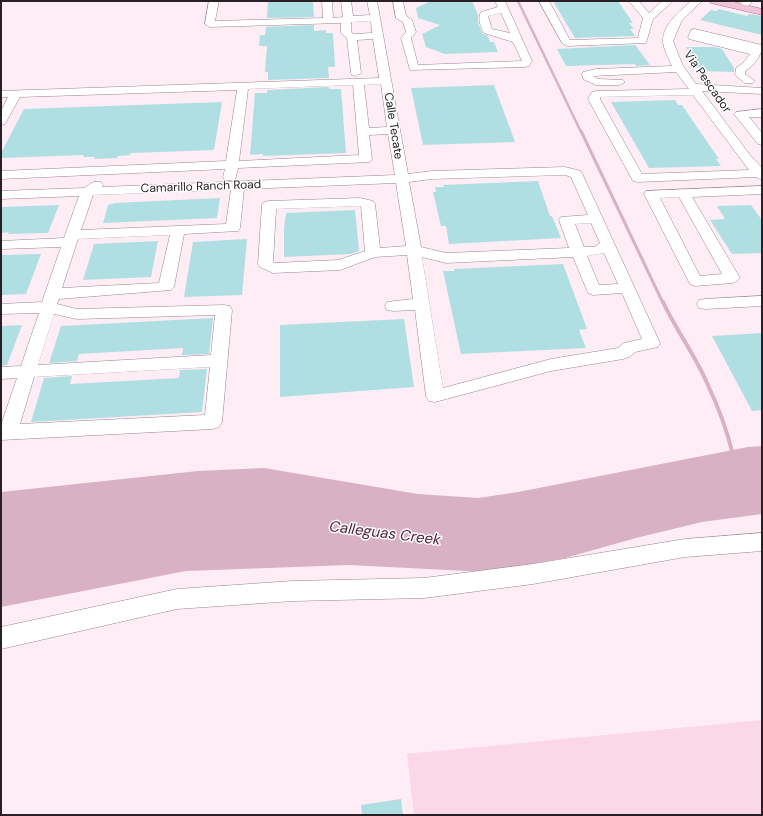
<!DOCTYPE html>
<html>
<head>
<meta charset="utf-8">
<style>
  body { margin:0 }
  #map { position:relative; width:763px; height:816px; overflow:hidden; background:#feedf4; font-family:"DM Sans",sans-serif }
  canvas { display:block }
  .frame { position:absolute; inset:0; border:2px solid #282024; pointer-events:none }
</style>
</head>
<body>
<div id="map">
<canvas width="763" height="816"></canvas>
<div class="frame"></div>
</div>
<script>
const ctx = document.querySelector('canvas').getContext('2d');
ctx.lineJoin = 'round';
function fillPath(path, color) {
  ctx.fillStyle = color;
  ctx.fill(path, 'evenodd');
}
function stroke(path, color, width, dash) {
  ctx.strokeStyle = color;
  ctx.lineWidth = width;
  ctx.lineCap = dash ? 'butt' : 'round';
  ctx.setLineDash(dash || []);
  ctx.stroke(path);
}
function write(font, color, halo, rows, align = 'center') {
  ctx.font = font + ' "DM Sans",sans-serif';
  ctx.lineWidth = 3;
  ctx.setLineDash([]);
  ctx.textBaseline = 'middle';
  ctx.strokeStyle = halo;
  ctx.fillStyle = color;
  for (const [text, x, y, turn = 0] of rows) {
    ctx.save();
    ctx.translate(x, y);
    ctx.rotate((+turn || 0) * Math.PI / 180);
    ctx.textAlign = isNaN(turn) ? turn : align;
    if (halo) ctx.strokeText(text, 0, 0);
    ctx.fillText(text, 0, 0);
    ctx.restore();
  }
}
const green = new Path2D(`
  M762,720V815H414L407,754Z`);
const water = new Path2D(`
  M762,446V514L702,522L636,538L565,558L487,572L349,565L186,571L1,607V492L198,471L264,468L418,494L478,498L518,492L748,447Z`);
const streamFar2 = new Path2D(`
  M518,1L581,132`);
const streamFar1 = new Path2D(`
  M581,131L663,303`);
const stream = new Path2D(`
  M663,302C676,330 695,355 707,383C718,406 727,430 733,455`);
const building = new Path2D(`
  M268,1H313L314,17L267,18Z
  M431,1H472L478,15V23L483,34L487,35L490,42H494L498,52L445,54L426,47L422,34L440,25L418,18L416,8Z
  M553,1H618L633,23H629L634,29H630L635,36L575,38Z
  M719,9L747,16L749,14L762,16V35L700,20L711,10L717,11Z
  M314,25V31L326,30V33H333L335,67H328L329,78L268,80V72H265L267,46H259L260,35H265L266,27Z
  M635,45L650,65L636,66L635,64L566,66L557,49Z
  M686,47H715L722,49L734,68V72L700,71Z
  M494,85L515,142L423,145L411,88Z
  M329,87V89H341L346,153L263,156V154L250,155L255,93H267V90Z
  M675,100L678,105H682L719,159H716L721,166L649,168L611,102Z
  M222,102L214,150L131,153L130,155L118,156L117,158L94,159L95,157H83L84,155L1,158V153L24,109Z
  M538,181L550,216H552L561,238L449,244L446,226H441L433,192H436L435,187H444L443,185Z
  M220,198L217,218L103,223L108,205L115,203Z
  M59,205L48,233L8,234L9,232L1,233V207Z
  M751,205L762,220V253L732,254L710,220L725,219L717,206Z
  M355,210L359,251L351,254L284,257V229L286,213Z
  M247,239L242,295L184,297L193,242Z
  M158,241L151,277L83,280L94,244Z
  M41,254L26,294L1,295V255Z
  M563,264L587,329L579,330L586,348L461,354L443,271H454V269Z
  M213,318L209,354L182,355L183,348L79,354L77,361L49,363L61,326Z
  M404,319L414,387L280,397V325Z
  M22,325L7,365L1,366V326Z
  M762,333V410L752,411L712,336Z
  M207,369L202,412L31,422L44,378L72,376L70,384L179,378L180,370Z
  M401,799L403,815H362L361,805Z`);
const minor = new Path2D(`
  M209,1H219L215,21L323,18L322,1H332L333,18L343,17L341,1H351L353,16L370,15L367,1H377L408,174L432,171L565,167L581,171L660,343L658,347L635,352L629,357L623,359L551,371L435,402L429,401L426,396L415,310L393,311L387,310L385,306L387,302L413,299L407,255L375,257L340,270L273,273L260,267L258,264L262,205L264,202L269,201L360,198L373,201L375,204L380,248L406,246L396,183L244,189L240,228L238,231L184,234L174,287L171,290L59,299L57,304L77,309L224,305L230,306L232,310L222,422L219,427L213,429L1,440V425L17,378L1,379V367L21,366L39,313L1,314V304L42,302L61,247L1,249V241L64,238L79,196L1,199V191L84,188C91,184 93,180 101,182L103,185L102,187L395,175L388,134L369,135L372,159L370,162L238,168L235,180H225L223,177L225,169L1,179V171L226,161L237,90L20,97L5,124L1,125V111L8,97H1V91L379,78L373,39L357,40L361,73L356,76L352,75L351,73L347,38L341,33V23L210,27L205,24ZM371,21L372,33L354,34L351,32V22ZM381,84L387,127L369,128L364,85ZM353,85L359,155L239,161L248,89ZM565,175L571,177L588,215L561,217L559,220L569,248L446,253L421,247L409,182L432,179ZM231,190L226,224L81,230L93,195ZM361,206L365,251L338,260L275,263L273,262L276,209ZM591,223L600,243L594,247H584L575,224ZM170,235L159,283L62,288L78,239ZM604,253L618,284L599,285L587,256ZM422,257L446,263L573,257L588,293L593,295L622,293L642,339L624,343L618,348L551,359L443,388ZM54,314L77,319L215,315L211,355L38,365ZM210,367L205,415L20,424L34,377Z
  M393,1H403L406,16L412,20L416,32L411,38L418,65L522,61L513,42L484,33C481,27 477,19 481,12L498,7L495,1H505L532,61L529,66L525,67L410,70L401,38L406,32L403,22L396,18ZM501,13L510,33L492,29L488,16Z
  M539,1H549L570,40L638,38L643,18L629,1H639L649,13L661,2L660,1H670L671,3L653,19L646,43L567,46L562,43Z
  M691,1H702L682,20L673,41L683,66L696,84L762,88V94L702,91L750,155L762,168V180L756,177L638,182L633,181L588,99L592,92L596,91L689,89L676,72L593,76L598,79L623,80L625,82L619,85H596L583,79L582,74L583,72L596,69L672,66C669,59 664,50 663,42C662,25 680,11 691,1ZM693,95L749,170L642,174L600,99V97Z
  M743,1H753L745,9H739L737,7Z
  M695,29L762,45C762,55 755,65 745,71V74L755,81L753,83H745L735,75L736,68L743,63L750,54L689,39L688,37L691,30Z
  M762,109V117H749L762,133V145L758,144L734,114L736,112Z
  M762,186V194L692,197L740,278L737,281L732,283L695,286L690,284L644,194L646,191ZM679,197L722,274L700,276L660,198Z
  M762,296V306L705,309L699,308L697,304L699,300L705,299Z
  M762,533V551L685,557L533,584L424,598L293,601L177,609L1,649V627L177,589L293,581L424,578L533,564L685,539Z`);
const major = new Path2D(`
  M709,1H730L762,9V15L711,3Z`);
const farStreetnames = [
  ["Via Pescador",707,82,55],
  ["Calle Tecate",393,126,81],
  ["Camarillo Ranch Road",201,187,-2]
];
const waterNames = [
  ["Calleguas Creek",385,534,7]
];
fillPath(green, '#fbd7e8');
fillPath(water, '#d8b2c4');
stroke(streamFar2, '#d8b2c4', 2.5);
stroke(streamFar1, '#d8b2c4', 3);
stroke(stream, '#d8b2c4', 4);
fillPath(building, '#afdfe2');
stroke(minor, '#97848d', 1);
stroke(major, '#a4708a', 1);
fillPath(minor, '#fff');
fillPath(major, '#f1c3da');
write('12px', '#282024', '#fff', farStreetnames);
write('italic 15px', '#52223d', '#fff', waterNames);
</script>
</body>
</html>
